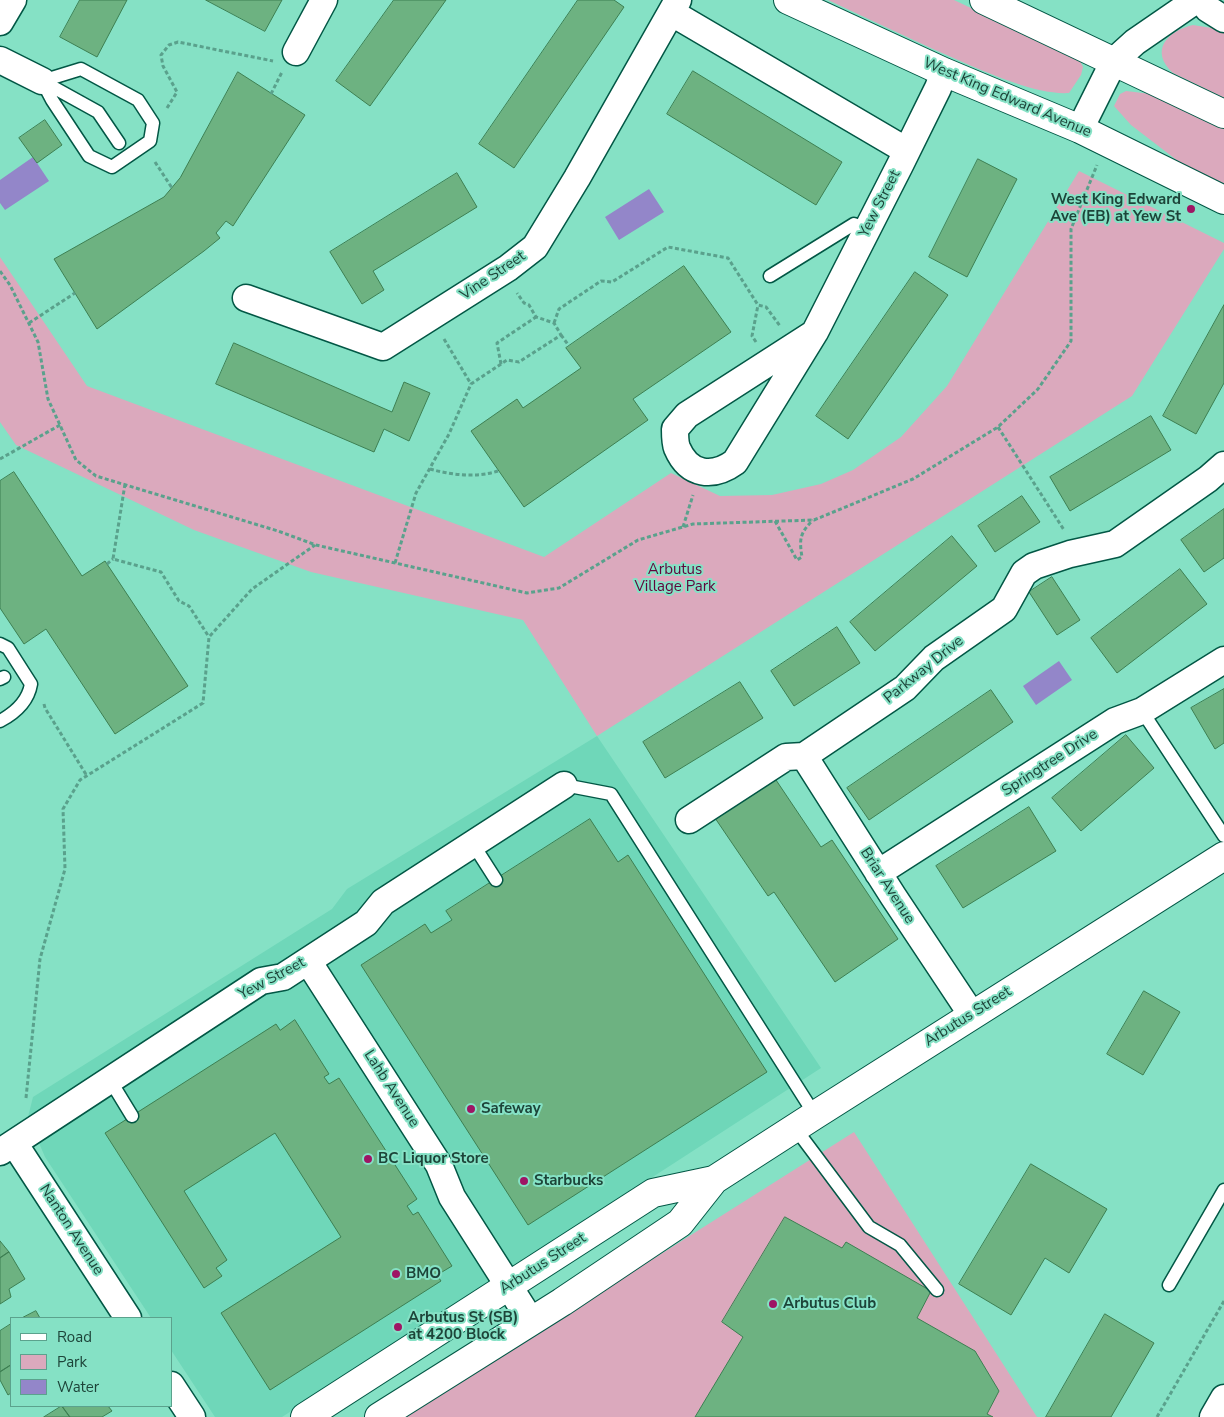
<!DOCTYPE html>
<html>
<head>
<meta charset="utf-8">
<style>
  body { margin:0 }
  #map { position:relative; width:1224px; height:1417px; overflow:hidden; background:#85e1c5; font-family:"Nunito Sans",sans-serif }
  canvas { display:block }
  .legend { position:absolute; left:10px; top:1317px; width:162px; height:90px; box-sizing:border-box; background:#85e1c5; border:1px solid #5ba28d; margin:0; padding:6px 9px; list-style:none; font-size:15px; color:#1d4439 }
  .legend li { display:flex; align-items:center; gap:10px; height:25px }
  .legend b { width:25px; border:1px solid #5ba28d }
</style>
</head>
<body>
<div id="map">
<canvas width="1224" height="1417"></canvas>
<ul class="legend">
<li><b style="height:6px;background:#fff"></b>Road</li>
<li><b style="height:14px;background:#dba9bd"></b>Park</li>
<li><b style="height:14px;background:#9386c9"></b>Water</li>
</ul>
</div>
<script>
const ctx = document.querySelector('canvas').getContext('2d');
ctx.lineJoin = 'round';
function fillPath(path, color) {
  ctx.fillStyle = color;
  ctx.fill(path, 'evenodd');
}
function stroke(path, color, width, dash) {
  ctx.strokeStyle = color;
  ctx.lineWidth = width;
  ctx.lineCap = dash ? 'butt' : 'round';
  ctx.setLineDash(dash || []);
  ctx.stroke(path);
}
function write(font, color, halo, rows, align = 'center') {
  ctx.font = font + ' "Nunito Sans",sans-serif';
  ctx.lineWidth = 4;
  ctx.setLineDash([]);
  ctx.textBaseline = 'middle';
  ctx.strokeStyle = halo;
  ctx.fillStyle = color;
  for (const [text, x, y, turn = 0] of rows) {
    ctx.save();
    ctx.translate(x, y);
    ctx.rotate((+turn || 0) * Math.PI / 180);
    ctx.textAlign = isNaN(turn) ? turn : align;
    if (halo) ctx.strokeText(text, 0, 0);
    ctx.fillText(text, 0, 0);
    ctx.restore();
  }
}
const built = new Path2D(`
  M597,736L821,1068L282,1417H215L171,1350V1318H151L45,1157L28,1117L33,1097L332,909L347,889Z`);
const green = new Path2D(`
  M828,0H954L1079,59L1083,67L1081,75L1069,93C1039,95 995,76 967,64C921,44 875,22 828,0Z
  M1193,25L1224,30V98L1173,73C1149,51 1167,31 1193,25Z
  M1126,91L1151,94L1224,128V188L1187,168L1131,125L1114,106L1120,94Z
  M1079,171L1224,243V249L1132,396L597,736L523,620L311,572L194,530L16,445L0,422V257L87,386L544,557L671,473L720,496L772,495L821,484L853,470L901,437L947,386Z
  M854,1132L1037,1417H403Z`);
const water = new Path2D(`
  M33,157L49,181L5,210L0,203V180Z
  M649,189L664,212L619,240L605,217Z
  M1059,661L1072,680L1036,705L1023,686Z`);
const building = new Path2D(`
  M80,0H127L97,57L60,37Z
  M206,0H282L265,31Z
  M394,0H446L370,106L336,81Z
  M578,0H614L624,7L514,168L479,144Z
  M693,71L842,162L816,205L667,114Z
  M238,72L305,115L233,226L226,221L216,233L220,238L204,251L97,329L54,259L164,197L180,178Z
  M45,120L62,145L37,163L19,138Z
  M978,159L1017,179L967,277L929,257Z
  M457,173L477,207L373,271L384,290L362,304L330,252Z
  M684,266L731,332L633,399L648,420L524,507L471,431L517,399L523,408L581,368L566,348Z
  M915,272L948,295L848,439L816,416Z
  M1224,305V383L1196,434L1163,416Z
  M234,343L392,412L404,382L430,393L409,441L384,429L374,452L216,384Z
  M1151,416L1171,450L1070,511L1050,477Z
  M14,472L82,576L105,561L188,686L115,734L46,629L24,644L0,608V481Z
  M1022,496L1040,522L995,552L978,526Z
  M1224,509V558L1204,572L1181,540Z
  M952,536L977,566L875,651L850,622Z
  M1180,569L1207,604L1117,673L1091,638Z
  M1052,577L1080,620L1057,635L1029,592Z
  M837,627L860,663L794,706L771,671Z
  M740,682L763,718L665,778L643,742Z
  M1224,689V743L1215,749L1191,708Z
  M991,690L1013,722L869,820L847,788Z
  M1126,735L1154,768L1081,831L1052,798Z
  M774,777L821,847L832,840L898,939L835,982L774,892L768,896L715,818Z
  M1029,807L1056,851L963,908L936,866Z
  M590,819L618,862L628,855L767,1072L528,1225L361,965L425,924L431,933L452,920L446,911Z
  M1144,991L1180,1012L1143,1075L1107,1054Z
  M295,1020L329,1074L324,1077L329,1084L339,1078L417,1199L407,1206L413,1215L418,1212L452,1266L437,1275L441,1281L270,1390L221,1313L341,1237L275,1133L184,1191L227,1260L216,1268L222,1276L204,1288L105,1133L276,1024L280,1030Z
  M1031,1164L1107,1209L1069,1273L1045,1258L1011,1315L959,1284Z
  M785,1217L842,1248L846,1242L931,1291L917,1318L975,1351L999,1391L987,1414L993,1417H695L743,1337L722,1322Z
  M0,1241L9,1252L0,1258Z
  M9,1252L25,1279L9,1289L11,1297L0,1304V1258Z
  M36,1311L40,1318H22Z
  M1105,1314L1154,1343L1111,1417H1046Z
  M11,1324V1365L0,1372V1331Z
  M11,1365V1393L8,1395L0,1380V1372Z
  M62,1406H108L112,1411L102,1417H70Z
  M62,1406L70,1417H44Z`);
const path = new Path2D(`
  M271,94L282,72
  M167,108L177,92L163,66L161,55L169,45L178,42L273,61
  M155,162L172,188
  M0,271L10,285L38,342L48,399L76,460L96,476L278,531L316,545L527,593L559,588L638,540L693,524L814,520L913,479L998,427L1038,389L1071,341V229L1097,165
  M29,323L75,293
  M554,323L559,309L601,281L612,282L668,247L728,258L758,305L766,307L780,326
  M561,335L569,346
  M444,339L471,384
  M756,342L752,336L758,305
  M501,364L497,343L536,317
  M998,427L1064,530
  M0,459L60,425
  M430,469C451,475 477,478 498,471
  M125,484L113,559L161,572L179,601L189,606L209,637
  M775,521L797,560L802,557C799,539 800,533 813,520
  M683,527L693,495
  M395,563L416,493L449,434L471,384L507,360L519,362L561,335L554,323L536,317L529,305L524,303L517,293
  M107,564L113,559
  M44,704L45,708L87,776
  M26,1098L40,959L65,869L63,809L80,780L203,703L209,637L252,589L315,545
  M1157,1417L1224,1301`);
const lane = new Path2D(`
  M81,69L138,100L153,123L150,141L112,167L89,156L52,100L42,81Z
  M42,81L98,112L119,143
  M770,276L854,224L867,229
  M0,644L8,648L31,684C28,702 15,713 0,721
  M0,679L4,677
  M1142,711L1224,836
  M564,785L611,794L815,1115
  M473,844L496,880
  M110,1080L132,1116
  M795,1128L869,1227L900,1245L937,1290
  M1169,1285L1224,1190`);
const street = new Path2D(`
  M1201,0L1208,9L1224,19
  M672,13L907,151
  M0,22L13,0
  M296,52L324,0
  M0,60L42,81
  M1080,129L1114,61L1135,42L1196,0
  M246,298L383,347L508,268L535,247L577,178L678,0
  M813,334L687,415L675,429C675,435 675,443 677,448C689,476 713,478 735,462L815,332L900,165L938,88L944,72
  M804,756L893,896L972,1015
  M689,820L786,757L804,756L905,688L934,658L1004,609L1024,573L1034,566L1070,554L1115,544L1208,479L1224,465
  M878,873L1115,721L1142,711L1224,660
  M308,961L439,1165L452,1197L531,1321
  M14,1143L128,1318
  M0,1152L261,981L283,977L366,923L383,902L564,785
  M171,1385L192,1417
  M1213,1417L1224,1398`);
const secondary = new Path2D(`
  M788,0L944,72L1080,129L1224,200
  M984,0L1224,114
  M305,1417L653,1193L714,1180
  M379,1417L562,1302L680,1223L714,1180L815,1115L1224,856`);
const markers = [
  [1191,209,5,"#9e1564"],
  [471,1109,5,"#9e1564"],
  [368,1159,5,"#9e1564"],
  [524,1181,5,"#9e1564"],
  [396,1274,5,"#9e1564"],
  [773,1304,5,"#9e1564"],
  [398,1327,5,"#9e1564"]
];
const streetNames = [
  ["West King Edward Avenue",1007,98,23],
  ["Yew Street",880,204,-63],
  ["Vine Street",493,276,-34],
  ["Parkway Drive",924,670,-39],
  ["Springtree Drive",1050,763,-33],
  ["Briar Avenue",887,886,57],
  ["Yew Street",272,979,-28],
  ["Arbutus Street",968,1017,-32],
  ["Lahb Avenue",391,1089,57],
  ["Nanton Avenue",71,1230,57],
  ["Arbutus Street",543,1264,-33]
];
const poiNames = [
  ["West King Edward",1181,200,"right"],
  ["Ave (EB) at Yew St",1181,217,"right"],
  ["Safeway",481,1109],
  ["BC Liquor Store",378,1159],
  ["Starbucks",534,1181],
  ["BMO",406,1274],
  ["Arbutus Club",783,1304],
  ["Arbutus St (SB)",408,1318],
  ["at 4200 Block",408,1335]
];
const parkNames = [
  ["Arbutus",675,570],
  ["Village Park",675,587]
];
fillPath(built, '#6fd7b9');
fillPath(green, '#dba9bd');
fillPath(water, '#9386c9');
fillPath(building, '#6db281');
stroke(building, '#3d7f52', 1);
stroke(lane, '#025745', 15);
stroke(street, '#025745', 29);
stroke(secondary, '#025745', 30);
stroke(path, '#5aa18c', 3, [4, 2.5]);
stroke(lane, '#fff', 12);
stroke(street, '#fff', 26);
stroke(secondary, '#fff', 28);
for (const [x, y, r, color] of markers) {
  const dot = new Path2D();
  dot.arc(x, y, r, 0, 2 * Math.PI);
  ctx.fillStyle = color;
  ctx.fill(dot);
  stroke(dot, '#85e1c5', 2);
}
write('15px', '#1d4439', '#85e1c5', streetNames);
write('bold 15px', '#1d4439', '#85e1c5', poiNames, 'left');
write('15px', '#61053b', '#85e1c5', parkNames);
</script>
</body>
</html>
